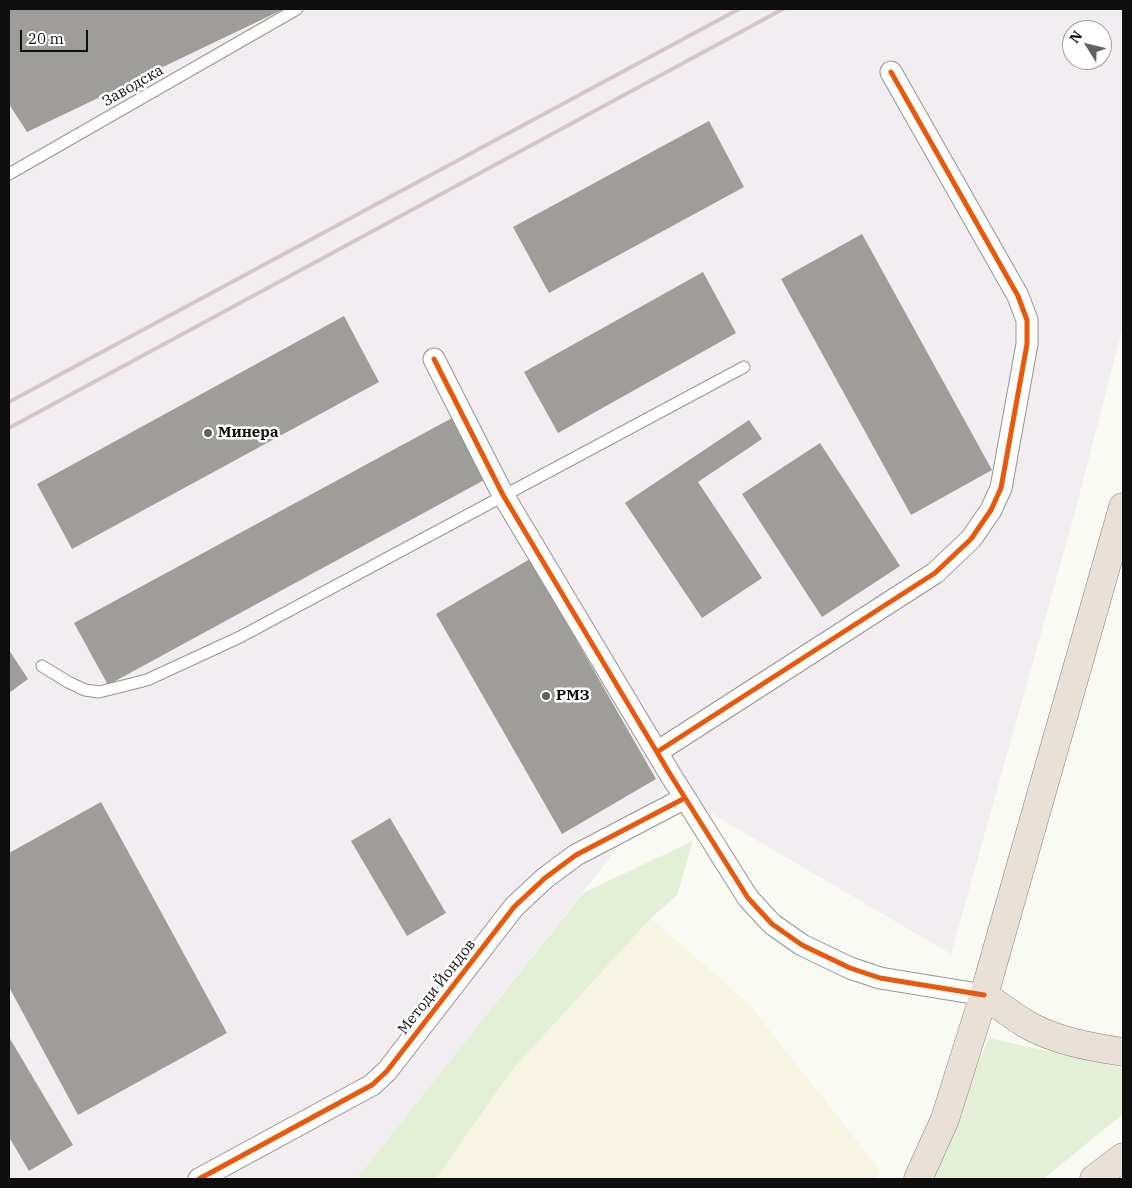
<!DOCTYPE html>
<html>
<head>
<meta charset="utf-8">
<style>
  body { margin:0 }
  #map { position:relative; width:1132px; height:1188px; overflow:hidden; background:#fafaf4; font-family:"IBM Plex Serif",serif }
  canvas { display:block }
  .frame { position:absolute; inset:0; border:10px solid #0e0e0e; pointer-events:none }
  .north { position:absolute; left:1062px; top:20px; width:50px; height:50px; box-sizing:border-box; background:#fff; border:1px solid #9f9f9f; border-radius:50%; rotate:306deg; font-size:14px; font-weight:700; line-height:20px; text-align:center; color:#0e0e0e }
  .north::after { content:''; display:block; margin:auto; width:18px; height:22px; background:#61615e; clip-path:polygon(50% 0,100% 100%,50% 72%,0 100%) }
  .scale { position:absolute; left:20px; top:30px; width:68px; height:22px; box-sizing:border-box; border:2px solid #0e0e0e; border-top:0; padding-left:6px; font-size:15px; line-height:18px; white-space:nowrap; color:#0e0e0e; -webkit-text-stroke:4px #fff; paint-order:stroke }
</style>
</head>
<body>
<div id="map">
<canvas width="1132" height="1188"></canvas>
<div class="frame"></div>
<div class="north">N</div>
<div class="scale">20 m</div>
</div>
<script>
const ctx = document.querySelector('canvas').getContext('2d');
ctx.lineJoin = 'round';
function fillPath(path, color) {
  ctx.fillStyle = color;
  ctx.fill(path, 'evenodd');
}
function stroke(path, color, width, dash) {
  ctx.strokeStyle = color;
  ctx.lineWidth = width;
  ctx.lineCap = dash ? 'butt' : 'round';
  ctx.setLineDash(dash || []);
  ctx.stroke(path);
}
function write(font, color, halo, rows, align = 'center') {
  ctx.font = font + ' "IBM Plex Serif",serif';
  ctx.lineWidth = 5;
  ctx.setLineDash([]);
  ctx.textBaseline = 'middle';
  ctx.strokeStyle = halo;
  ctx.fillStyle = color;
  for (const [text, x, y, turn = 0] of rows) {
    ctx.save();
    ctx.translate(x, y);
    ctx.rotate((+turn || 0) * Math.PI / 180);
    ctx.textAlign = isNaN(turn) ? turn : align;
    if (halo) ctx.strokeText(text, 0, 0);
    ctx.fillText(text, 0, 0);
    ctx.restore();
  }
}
const industrial = new Path2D(`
  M9,9H1123V326L1075,512L951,954L666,787L356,1179H9ZM1072,30H1102V60H1072Z`);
const farmland = new Path2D(`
  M651,918L749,1004L880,1170L875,1179H436L512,1070Z`);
const green = new Path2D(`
  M693,841L677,895L651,918L512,1070L436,1179H356L583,893Z
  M989,1038L1123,1068V1114L1043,1179H925Z`);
const building = new Path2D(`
  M9,9H284L27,132L9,104Z
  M709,121L744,187L549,293L513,227Z
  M862,234L992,470L911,515L781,279Z
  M703,272L736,333L558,433L524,372Z
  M344,316L379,382L72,549L37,484Z
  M452,418L486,479L108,685L74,623Z
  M749,420L762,439L698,482L762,578L702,618L625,503Z
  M820,443L900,566L822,617L742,494Z
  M530,559L656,779L562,834L436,614Z
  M9,650L28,679L9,693Z
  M101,802L227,1033L78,1115L9,987V853Z
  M390,818L446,913L407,936L351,841Z
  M9,1037L73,1145L29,1171L9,1137Z`);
const lane = new Path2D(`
  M9,174L297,9
  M42,666L68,682L85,690L99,692L147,680L240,637L744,367`);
const street = new Path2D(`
  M434,359L503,495L670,774L748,898L772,924L802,945L850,968L880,978L984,995
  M657,752L935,573L971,539L991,510L1001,488L1027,344V320L1018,296L891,72
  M199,1179L372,1085L387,1071L514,907L545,878L576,855L685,798`);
const highway = new Path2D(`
  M984,995C998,1005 1012,1015 1026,1024C1055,1041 1091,1047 1123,1052
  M918,1179L945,1119L984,995L1123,507
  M1094,1179L1123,1157`);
const rail = new Path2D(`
  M9,402L739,9
  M9,428L783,9`);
const cycleway = new Path2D(`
  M434,359L503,495L670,774L748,898L772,924L802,945L850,968L880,978L984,995
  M657,752L935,573L971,539L991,510L1001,488L1027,344V320L1018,296L891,72
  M199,1179L372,1085L387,1071L514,907L545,878L576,855L685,798`);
const markers = [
  [208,433,5,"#61615e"],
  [546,696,5,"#61615e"]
];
const streetNames = [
  ["Заводска",133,86,-30],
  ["Методи Йондов",437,987,-52]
];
const poiNames = [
  ["Минера",218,433],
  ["РМЗ",556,696]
];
fillPath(industrial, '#f2edf0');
fillPath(farmland, '#f7f5e1');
fillPath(green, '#e4f0d5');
fillPath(building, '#9e9d99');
stroke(lane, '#949492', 13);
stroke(street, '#949492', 23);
stroke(highway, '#82827f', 29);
stroke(lane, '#fefefd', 11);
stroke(street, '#fefefd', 21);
stroke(highway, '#e9e0d6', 28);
stroke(rail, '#d6c6c5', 4);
stroke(cycleway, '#e8590c', 5);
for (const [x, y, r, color] of markers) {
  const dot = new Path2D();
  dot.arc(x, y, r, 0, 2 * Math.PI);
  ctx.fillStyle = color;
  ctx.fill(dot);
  stroke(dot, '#fff', 2);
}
write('15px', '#0e0e0e', '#fff', streetNames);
write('bold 15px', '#0e0e0e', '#fff', poiNames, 'left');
</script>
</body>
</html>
